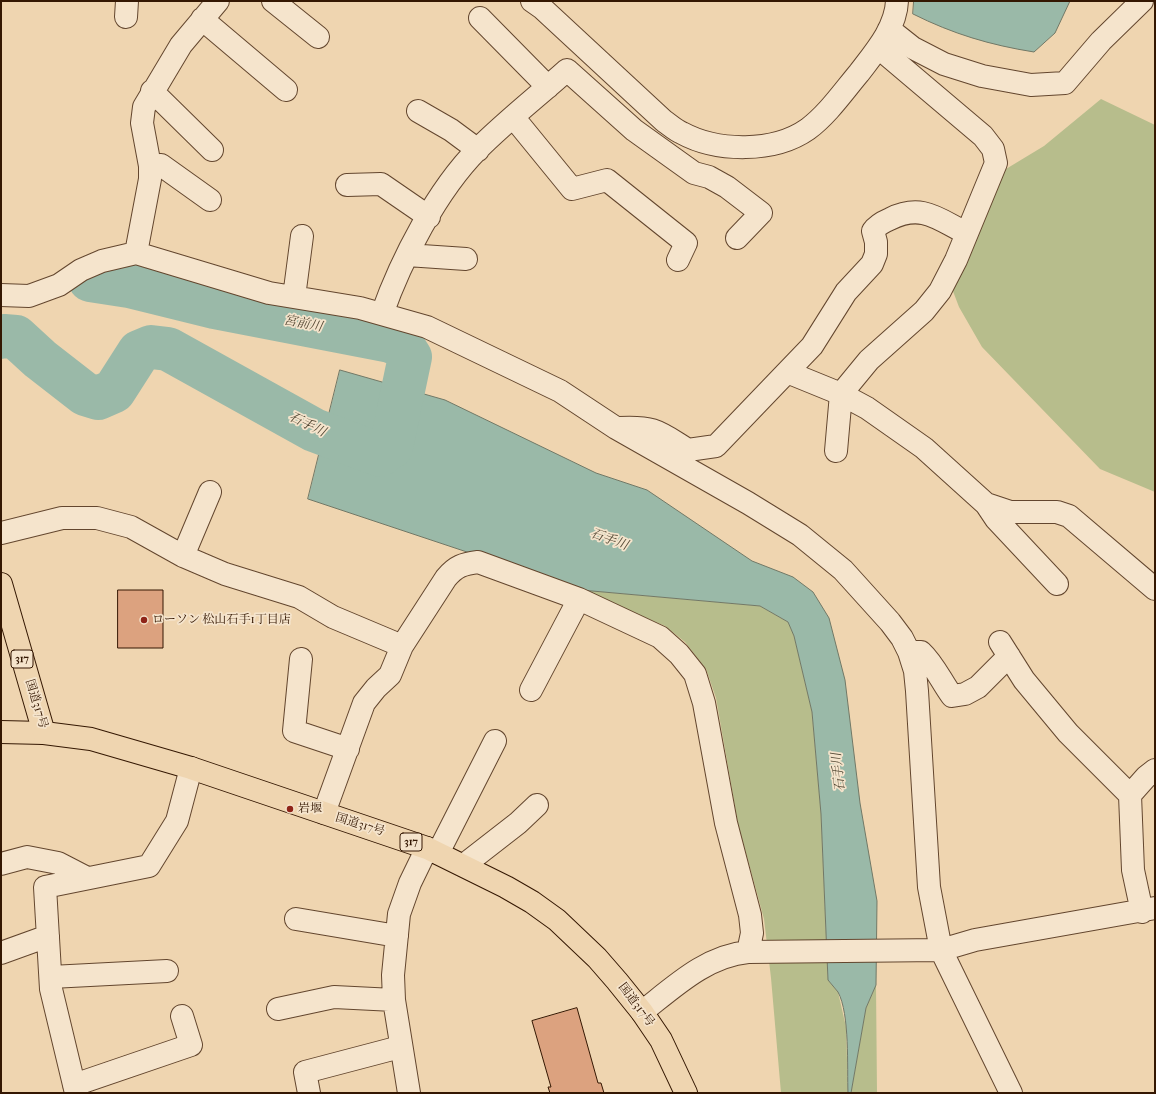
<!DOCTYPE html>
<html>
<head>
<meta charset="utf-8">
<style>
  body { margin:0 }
  #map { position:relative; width:1156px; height:1094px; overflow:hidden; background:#efd5b0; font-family:"IM FELL French Canon",serif }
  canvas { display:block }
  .frame { position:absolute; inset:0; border:2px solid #341702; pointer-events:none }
</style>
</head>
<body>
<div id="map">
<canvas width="1156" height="1094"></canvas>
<div class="frame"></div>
</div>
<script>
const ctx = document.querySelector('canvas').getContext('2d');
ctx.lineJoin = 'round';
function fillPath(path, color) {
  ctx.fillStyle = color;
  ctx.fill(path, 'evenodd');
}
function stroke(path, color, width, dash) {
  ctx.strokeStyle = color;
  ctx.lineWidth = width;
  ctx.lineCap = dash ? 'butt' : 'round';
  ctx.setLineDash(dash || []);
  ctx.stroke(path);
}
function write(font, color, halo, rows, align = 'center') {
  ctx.font = font + ' "IM FELL French Canon","Noto Serif JP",serif';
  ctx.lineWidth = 3.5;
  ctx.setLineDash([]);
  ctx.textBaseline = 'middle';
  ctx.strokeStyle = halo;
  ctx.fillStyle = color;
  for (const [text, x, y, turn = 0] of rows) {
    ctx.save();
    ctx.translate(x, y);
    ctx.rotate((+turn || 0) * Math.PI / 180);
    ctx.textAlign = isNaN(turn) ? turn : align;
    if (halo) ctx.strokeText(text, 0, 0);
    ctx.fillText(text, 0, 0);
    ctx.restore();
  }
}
const green = new Path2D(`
  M1101,99L1155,125V492L1100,469L982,347L959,307L951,286L1001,172L1044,146Z
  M581,590L760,606L788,622L794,636L812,712L821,814L828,980L838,992L846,1027L848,1093H781L771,978L764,919L738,824L716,698L706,669L685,642L665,626Z
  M876,985L877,1093H851L866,1008Z`);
const water = new Path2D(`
  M914,1H1070L1055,33L1034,52C990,45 953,34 913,14Z
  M340,370L445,400L596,473L647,490L752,561L793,577L813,592L829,618L845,680L860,803L877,901L876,985L866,1008L851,1093H848C847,1068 850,1014 838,992C835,988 831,984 828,980L821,814L812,712L794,636L788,622L760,606L581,590L308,499Z`);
const stream = new Path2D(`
  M1,334L4,336`);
const river = new Path2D(`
  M90,280L129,286L214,307L390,341L403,346L410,357L391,447
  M1,337L4,336L16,337L40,359L85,394L98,398L114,391L139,352L151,347L168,349L314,430L380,455`);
const building = new Path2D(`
  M118,590H163V648H118Z
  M577,1008L598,1083H601L604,1093H550L548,1087H551L532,1021Z`);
const minor = new Path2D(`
  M273,1L318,37
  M532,1L542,8L664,121C670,125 675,130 682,133C717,152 774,153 808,129C828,114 843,92 859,73C875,52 896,28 897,1
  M126,17L127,1
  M480,18L548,87
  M202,19L286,90
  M889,29L913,48L944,64L982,76L1031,85L1065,83L1101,41L1142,1
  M152,91L212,150
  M418,111L451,130L478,150
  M514,118L572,189L607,180L686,243L678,260
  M150,166L161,165L210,200
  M347,185L381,184L429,217
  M136,253L150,179V166L142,123L144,107L181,45L218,1
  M407,255L466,259
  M1,295L29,296L59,285L81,270L102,261L136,253L269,293L360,308L427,327L560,391L616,428L748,503L800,535L843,570L890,622L902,638L909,652L915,671L917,691L929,887L941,950L1011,1093
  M294,297L302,236
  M382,314C401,260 437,190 478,149C506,121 538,96 567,70L634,130L694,173L709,177L727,187L761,213L737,238
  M787,372L812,346L846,292L872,264L876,254V242L873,231C877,225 883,222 890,219C922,203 938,219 966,233
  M619,428C655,426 659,432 688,450L716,446L787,372L841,394L867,408L924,448L986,504L1010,512H1057L1069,516L1155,589
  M836,451L841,394L869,360L924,311L940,291L956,260L996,163L993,149L983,136L879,48
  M986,504L996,519L1057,584
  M1,533L62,518H97L131,527L183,556L225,574L299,597L333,617L402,646
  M183,556L210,492
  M1000,642L1024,680L1068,733L1130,795
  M909,652H921C934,664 941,681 952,696L965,694L978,687L1009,656
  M301,659L294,731L348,749
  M531,690L579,599
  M324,813L364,703L376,688L390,675L402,646L446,578C456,566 463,564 478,562L579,599L660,637L679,654L695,674L704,703L726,823L750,915L752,933L748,952
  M438,853L495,741
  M1,864L27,857L58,863L87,878
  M464,865L518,823L537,805
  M1142,912L1133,870L1130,795L1146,777L1155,770
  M296,919L397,936
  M1,953L48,936
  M51,977L167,971
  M278,1009L334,997L394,1000
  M642,1012C674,987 706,956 748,952L941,950L975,940L1155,908
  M74,1085L191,1045L182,1016
  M76,1093L51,989L45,887L149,866L177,821L191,768
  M309,1093L305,1072L400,1047
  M409,1093L394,1000L393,975L399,914L410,883L427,848`);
const major = new Path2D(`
  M1,732L44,733`);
const highway = new Path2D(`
  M1,584L44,733L91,739L191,768L427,848L506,887L532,902L557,920L597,958L617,981L642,1012L661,1040L686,1093`);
const markers = [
  [144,620,4,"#8f2418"],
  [290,809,4,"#8f2418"]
];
const shields = [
  [22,659,22],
  [411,842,22]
];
const shieldNames = [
  ["317",22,659],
  ["317",411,842]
];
const poiNames = [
  ["ローソン 松山石手1丁目店",152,620],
  ["岩堰",298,809]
];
const streetNames = [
  ["国道317号",36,704,73],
  ["国道317号",360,825,17],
  ["国道317号",636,1005,53]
];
const waterNames = [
  ["宮前川",303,324,11],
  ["石手川",307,425,26],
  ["石手川",609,540,20],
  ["石手川",839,772,-96]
];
fillPath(green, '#b7bd8c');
fillPath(water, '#9ab9a8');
stroke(water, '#717866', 1);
stroke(stream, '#717866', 7);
stroke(river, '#9ab9a8', 44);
fillPath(building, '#dca27f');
stroke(building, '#341702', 1);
stroke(minor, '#63462e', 24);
stroke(major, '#341702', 24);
stroke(highway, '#341702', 24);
stroke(minor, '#f5e4cc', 22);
stroke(major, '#efd5b0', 22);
stroke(highway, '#efd5b0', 22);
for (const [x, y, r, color] of markers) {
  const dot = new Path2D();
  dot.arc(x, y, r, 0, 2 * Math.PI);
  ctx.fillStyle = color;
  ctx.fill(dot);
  stroke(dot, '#f5e4cc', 1.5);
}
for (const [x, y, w] of shields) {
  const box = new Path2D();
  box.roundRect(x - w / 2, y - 9, w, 18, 3);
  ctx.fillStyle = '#f5e4cc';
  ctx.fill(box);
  stroke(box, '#341702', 1);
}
write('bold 11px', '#341702', null, shieldNames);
write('12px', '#341702', '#f5e4cc', poiNames, 'left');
write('12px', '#341702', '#f5e4cc', streetNames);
write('italic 13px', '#534834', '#f5e4cc', waterNames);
</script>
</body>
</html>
